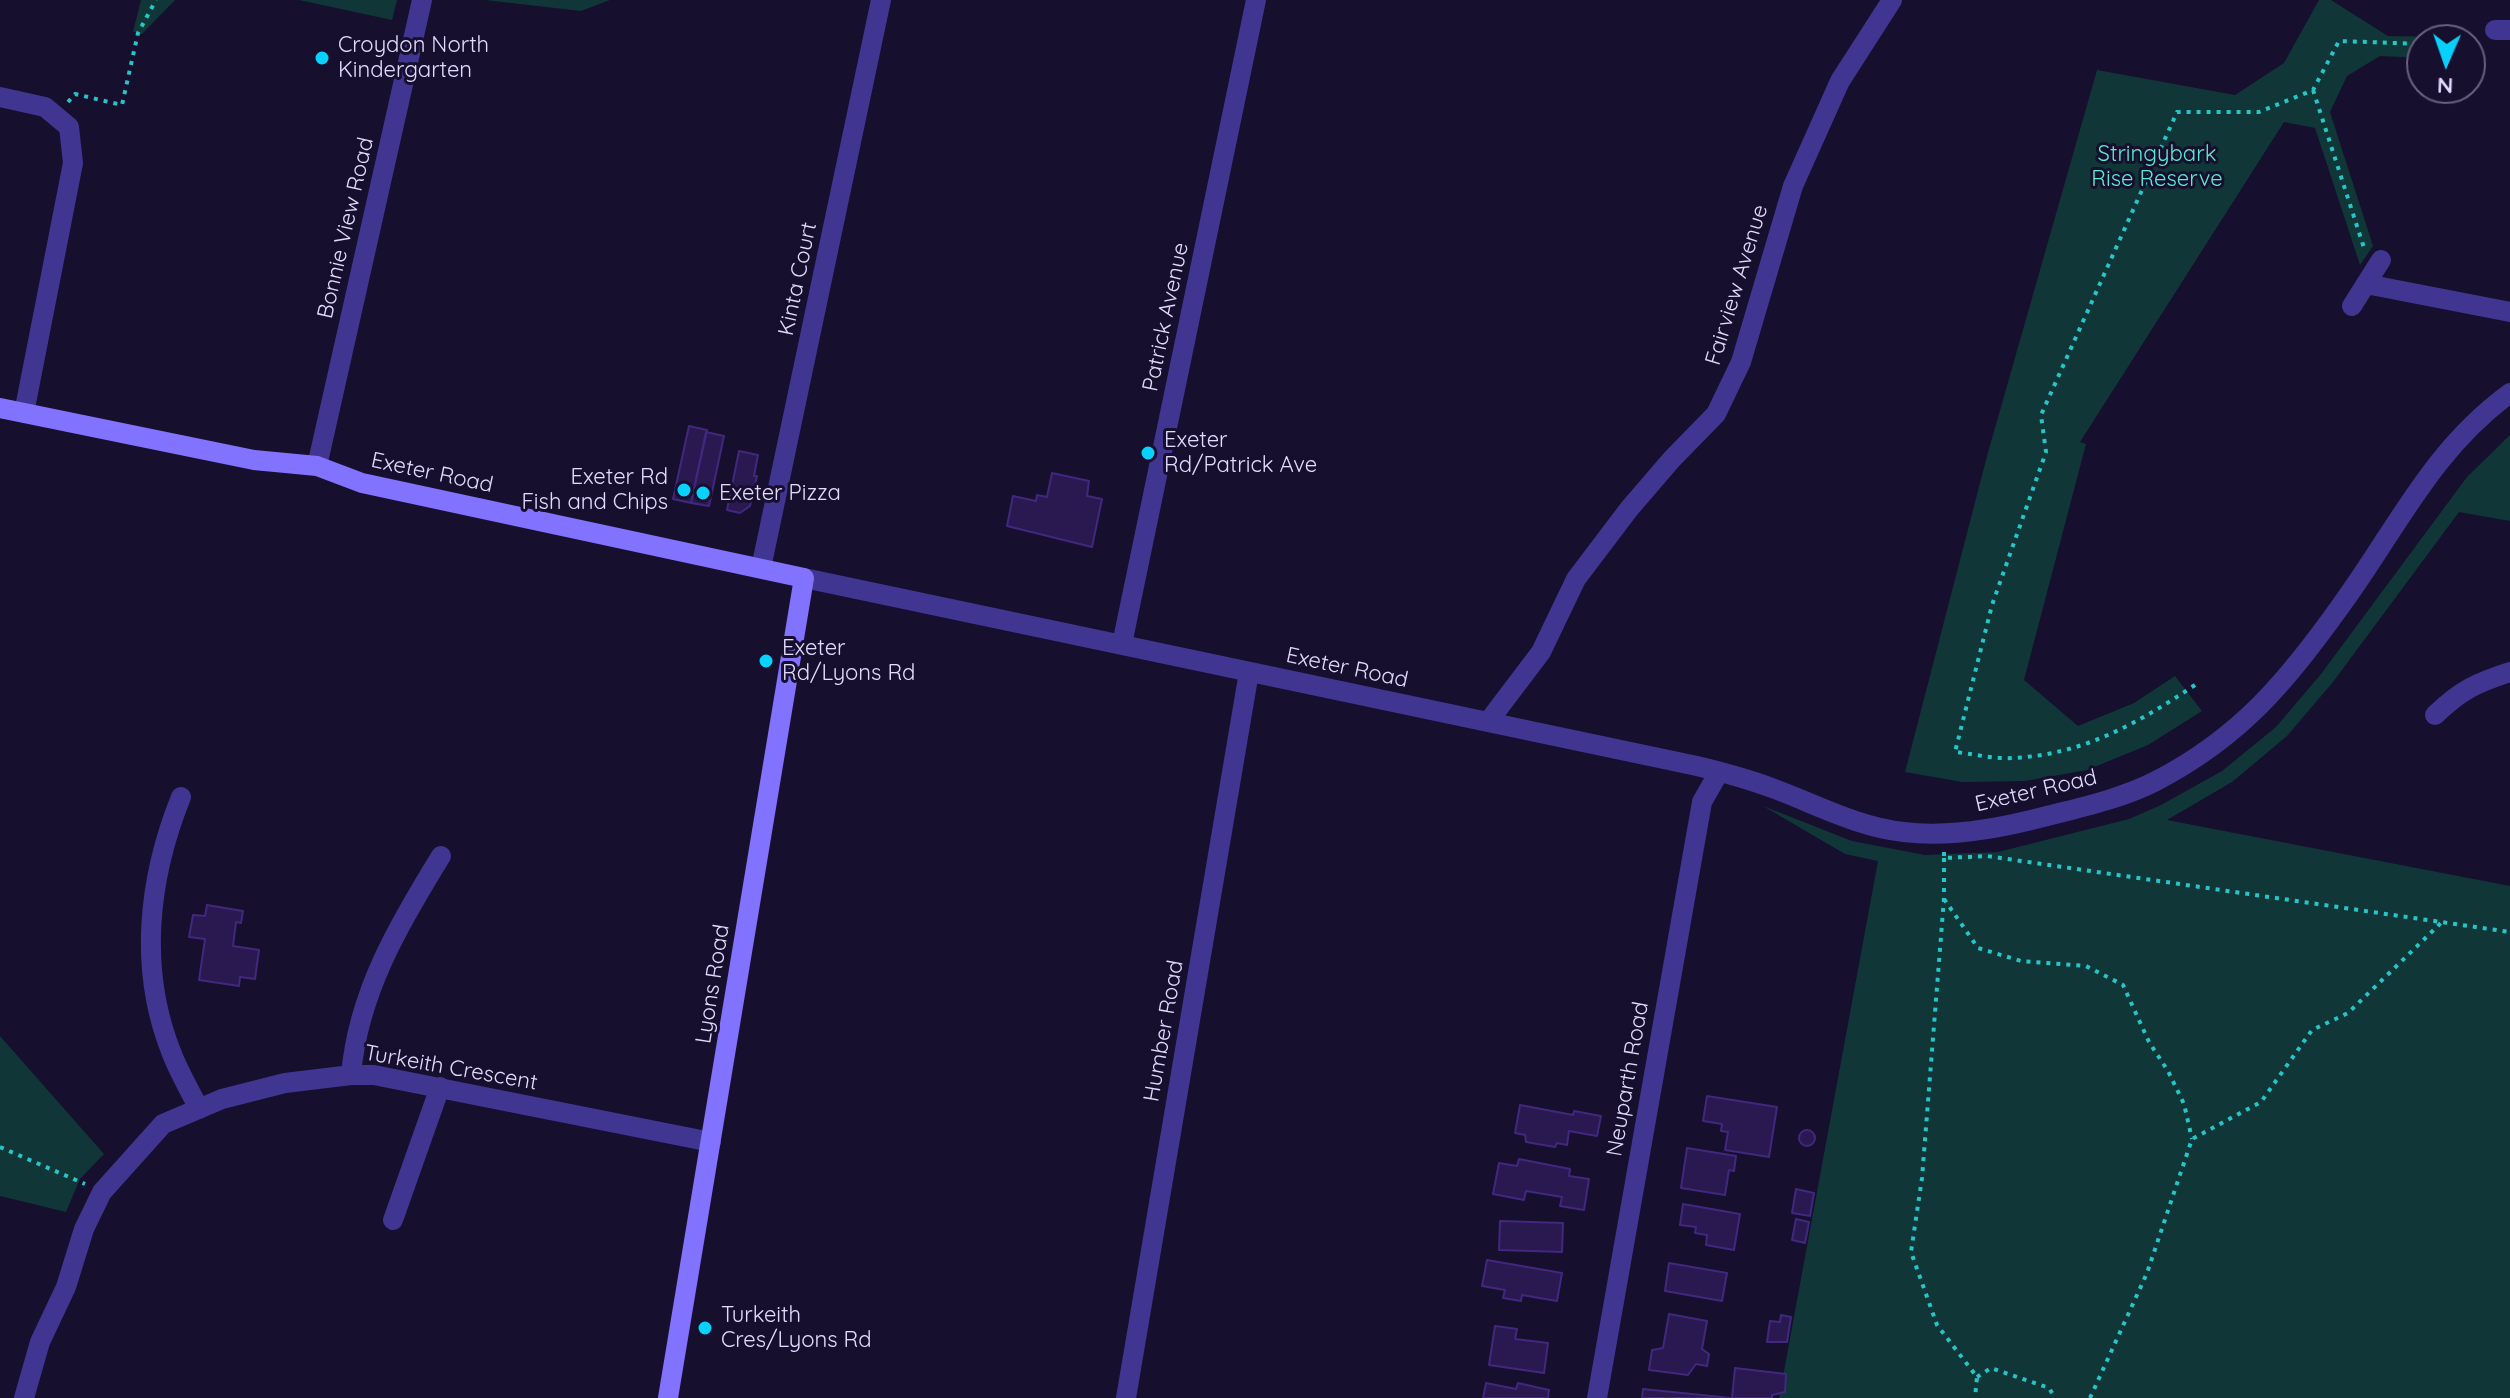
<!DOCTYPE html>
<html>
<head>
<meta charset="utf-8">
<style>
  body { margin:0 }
  #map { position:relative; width:2510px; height:1398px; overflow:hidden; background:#160f2d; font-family:Quicksand,sans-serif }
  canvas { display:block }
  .north { position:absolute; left:2406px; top:24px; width:80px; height:80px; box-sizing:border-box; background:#160f2d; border:2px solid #686181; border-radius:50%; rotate:182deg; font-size:22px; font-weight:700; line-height:32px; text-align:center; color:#e2dbff }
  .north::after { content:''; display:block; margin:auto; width:28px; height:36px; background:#07d1ff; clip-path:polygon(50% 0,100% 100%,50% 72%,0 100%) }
</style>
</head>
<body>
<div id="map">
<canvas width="2510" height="1398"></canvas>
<div class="north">N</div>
</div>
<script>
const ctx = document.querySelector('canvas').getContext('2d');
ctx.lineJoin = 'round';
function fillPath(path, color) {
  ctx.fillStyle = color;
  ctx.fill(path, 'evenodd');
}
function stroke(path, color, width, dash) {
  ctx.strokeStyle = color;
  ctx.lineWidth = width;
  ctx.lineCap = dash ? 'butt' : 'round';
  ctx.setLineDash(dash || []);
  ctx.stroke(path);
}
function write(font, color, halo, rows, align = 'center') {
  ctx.font = font + ' Quicksand,sans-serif';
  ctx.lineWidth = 6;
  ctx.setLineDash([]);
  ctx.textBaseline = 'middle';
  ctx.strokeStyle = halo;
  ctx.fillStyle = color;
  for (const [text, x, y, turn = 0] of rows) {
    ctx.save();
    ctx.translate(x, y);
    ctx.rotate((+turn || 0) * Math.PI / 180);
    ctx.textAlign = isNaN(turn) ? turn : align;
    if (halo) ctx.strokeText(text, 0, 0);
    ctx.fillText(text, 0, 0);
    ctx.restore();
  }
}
const green = new Path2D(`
  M141,0H175L142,34L133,32Z
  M299,0H397L392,20Z
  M485,0H610L581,11Z
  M2319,0H2331L2388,36L2452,37L2453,40H2422V58L2380,56L2347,76L2330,112L2373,246L2360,265L2315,128L2284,122L2080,442L2086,444L2024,680L2078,726L2134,703L2175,676L2202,711L2148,745L2087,770L2025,781L1962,782L1905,772L1987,456L2097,70L2235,95L2284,63Z
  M2510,435V521L2459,512L2333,682L2287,736L2232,782L2167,820L2510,886V1398H1779L1878,861L1845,854L1763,806L1852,841L1925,855L1998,852L2129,819L2161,805L2222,771L2276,727L2321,674L2467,477Z
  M0,1036L104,1154L80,1179L66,1212L0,1196Z`);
const building = new Path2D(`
  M689,426L707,430L691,503L673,499Z
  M706,432L724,436L709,506L691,503Z
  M739,451L758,455L754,476H757L750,506L740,513L727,510Z
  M1052,473L1089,481L1087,496L1102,499L1092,547L1007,526L1013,496L1036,501L1037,495L1047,497Z
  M207,905L243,911L241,923L236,922L233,946L259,950L255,979L240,977L239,986L199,980L205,939L189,937L193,915L205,916Z
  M1707,1096L1777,1107L1769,1157L1725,1150L1728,1132L1721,1131L1722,1124L1703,1121Z
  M1520,1105L1573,1115L1574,1111L1601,1116L1597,1136L1569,1131L1567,1145L1557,1143L1555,1147L1526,1142L1525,1135L1515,1133Z
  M1799 1138a8 8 0 1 1 16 0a8 8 0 1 1-16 0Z
  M1687,1148L1736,1156L1734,1171L1729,1170L1725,1195L1681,1188Z
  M1519,1159L1570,1169L1569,1176L1589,1179L1584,1210L1560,1206L1562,1197L1526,1191L1524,1200L1493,1194L1499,1163L1517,1166Z
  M1796,1189L1814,1193L1810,1216L1792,1213Z
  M1683,1204L1740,1214L1734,1250L1706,1245L1707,1235L1695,1233L1696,1227L1680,1225Z
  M1796,1219L1809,1222L1805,1243L1792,1240Z
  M1500,1221L1563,1223L1562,1252L1499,1250Z
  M1487,1260L1562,1273L1557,1301L1522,1295L1521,1301L1503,1298L1505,1290L1482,1286Z
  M1669,1263L1727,1273L1722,1301L1665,1291Z
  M1669,1314L1707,1321L1702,1349L1709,1354L1707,1366L1696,1364L1688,1375L1649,1370L1652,1350L1663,1348Z
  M1781,1315L1791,1317L1787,1342H1767L1770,1321L1780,1322Z
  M1495,1326L1517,1329L1515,1339L1548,1343L1544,1373L1489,1365Z
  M1735,1368L1786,1374L1785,1392L1772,1395V1398H1732Z
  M1486,1383L1516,1389L1518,1383L1549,1390L1548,1398H1483Z
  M1643,1389L1731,1398H1642Z`);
const path = new Path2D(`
  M2313,90L2365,251
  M68,102L75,94L122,105L138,33L156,0
  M2195,685C2138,723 2083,755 2012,758C1993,759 1974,754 1955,752L1992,605L2046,452L2041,415L2177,112H2259L2313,90L2339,41L2422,44
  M1944,852V858L1987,856L2510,932
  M1944,858V898L1922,1178L1911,1252L1937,1325L1977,1377L1975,1398
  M1944,899L1978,948L2021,961L2086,966L2123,985L2149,1042L2168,1071L2184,1104L2192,1139
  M0,1147L85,1184
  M1977,1377L1991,1368L2049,1388L2055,1398
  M2090,1398L2147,1273L2192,1139L2261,1102L2312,1030L2348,1013L2443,921`);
const minor = new Path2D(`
  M2495,30H2510
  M0,97L45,107L69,127L73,163L24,413
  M2366,284L2510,312
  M2352,306L2381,260
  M317,466L422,0
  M761,568L881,0
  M804,578L1697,766C1722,772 1748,779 1772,788C1816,804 1857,827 1904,832C1951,838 2002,828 2047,816C2083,807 2123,798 2156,781C2241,737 2288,680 2342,604C2398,527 2431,451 2510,393
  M1122,644L1256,0
  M2435,715C2461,690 2476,683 2510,672
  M1488,722L1541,652L1576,579L1629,509L1672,459L1716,414L1741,362L1793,186L1840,81L1892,0
  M181,797C148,879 138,970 172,1054C179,1072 190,1091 199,1109
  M351,1075C358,993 399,924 441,856
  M393,1220L440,1087
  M24,1398L40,1342L66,1287L84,1229L102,1192L163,1124L222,1099L285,1083L351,1075H374L711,1142
  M1126,1398L1249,672
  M1597,1398L1702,802L1719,772`);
const secondary = new Path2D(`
  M0,408L254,460L317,466L362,483L804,578L668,1398`);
const markers = [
  [322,58,8,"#07d1ff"],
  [1148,453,8,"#07d1ff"],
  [684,490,8,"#07d1ff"],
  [703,493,8,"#07d1ff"],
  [766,661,8,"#07d1ff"],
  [705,1328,8,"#07d1ff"]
];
const poiNames = [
  ["Croydon North",338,45],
  ["Kindergarten",338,70],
  ["Exeter",1164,440],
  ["Rd/Patrick Ave",1164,465],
  ["Exeter Rd",668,477,"right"],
  ["Fish and Chips",668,502,"right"],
  ["Exeter Pizza",719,493],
  ["Exeter",782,648],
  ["Rd/Lyons Rd",782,673],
  ["Turkeith",721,1315],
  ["Cres/Lyons Rd",721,1340]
];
const parkNames = [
  ["Stringybark",2157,154],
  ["Rise Reserve",2157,179]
];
const streetNames = [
  ["Bonnie View Road",346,228,-77],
  ["Kinta Court",798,279,-78],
  ["Fairview Avenue",1737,285,-73],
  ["Patrick Avenue",1166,317,-78],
  ["Exeter Road",432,473,12],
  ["Exeter Road",1347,668,12],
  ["Exeter Road",2036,791,-13],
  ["Lyons Road",713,984,-81],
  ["Humber Road",1164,1031,-80],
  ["Turkeith Crescent",451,1068,10],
  ["Neuparth Road",1628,1079,-80]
];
fillPath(green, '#113638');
fillPath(building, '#291950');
stroke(building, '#41287f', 2);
stroke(path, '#24c6ca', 4, [4, 6]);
stroke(minor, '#403591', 20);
stroke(secondary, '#8172ff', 20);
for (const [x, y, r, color] of markers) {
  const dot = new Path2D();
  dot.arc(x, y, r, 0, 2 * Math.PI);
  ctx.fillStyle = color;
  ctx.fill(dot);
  stroke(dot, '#160f2d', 3);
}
write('22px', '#e2dbff', '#160f2d', poiNames, 'left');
write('22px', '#59ecd4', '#160f2d', parkNames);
write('22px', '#e2dbff', '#160f2d', streetNames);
</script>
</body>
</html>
